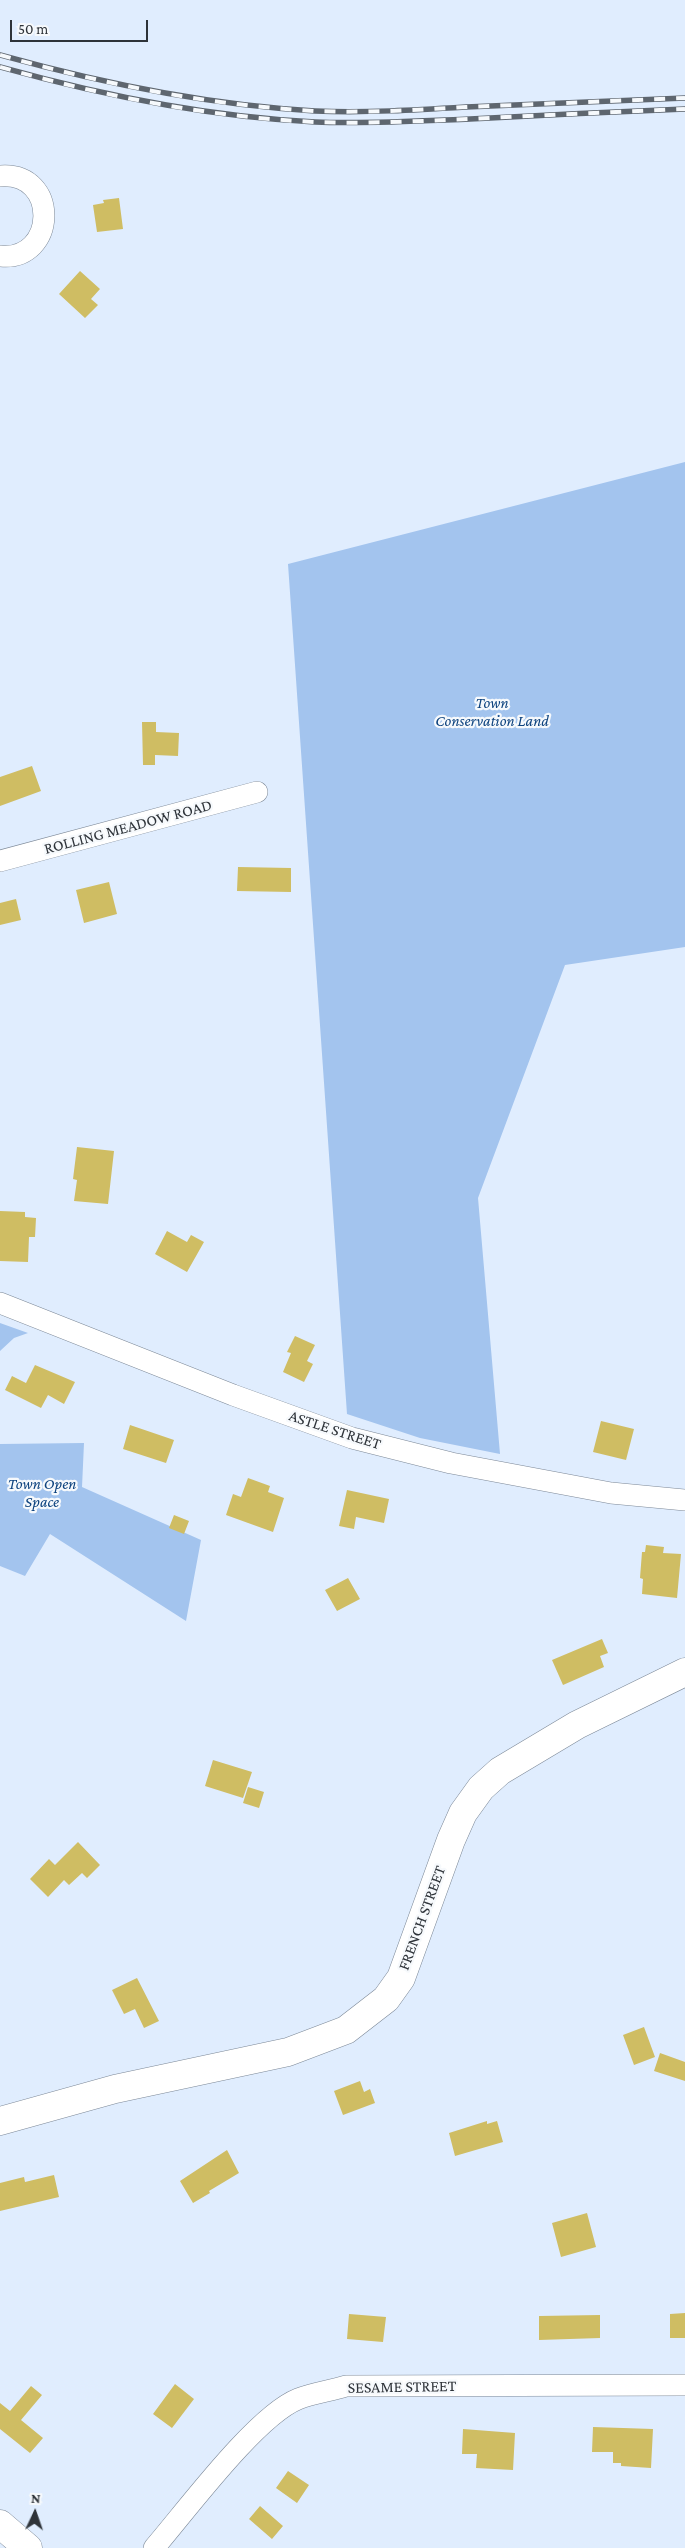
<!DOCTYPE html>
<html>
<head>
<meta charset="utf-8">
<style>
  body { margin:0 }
  #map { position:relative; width:685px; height:2548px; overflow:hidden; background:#e0edfe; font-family:"Crimson Pro",serif }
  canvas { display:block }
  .north { position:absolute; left:10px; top:2488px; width:50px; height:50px; -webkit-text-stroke:4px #f6f9fc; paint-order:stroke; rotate:3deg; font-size:14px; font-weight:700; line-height:20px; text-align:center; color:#2e3339 }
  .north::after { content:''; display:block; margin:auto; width:18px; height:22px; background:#2e3339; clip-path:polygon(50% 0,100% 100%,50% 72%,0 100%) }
  .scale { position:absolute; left:10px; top:20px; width:138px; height:22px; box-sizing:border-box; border:2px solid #2e3339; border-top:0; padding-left:6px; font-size:15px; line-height:18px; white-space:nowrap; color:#2e3339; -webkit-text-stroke:4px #f6f9fc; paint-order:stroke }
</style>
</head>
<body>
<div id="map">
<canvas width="685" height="2548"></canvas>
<div class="north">N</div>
<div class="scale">50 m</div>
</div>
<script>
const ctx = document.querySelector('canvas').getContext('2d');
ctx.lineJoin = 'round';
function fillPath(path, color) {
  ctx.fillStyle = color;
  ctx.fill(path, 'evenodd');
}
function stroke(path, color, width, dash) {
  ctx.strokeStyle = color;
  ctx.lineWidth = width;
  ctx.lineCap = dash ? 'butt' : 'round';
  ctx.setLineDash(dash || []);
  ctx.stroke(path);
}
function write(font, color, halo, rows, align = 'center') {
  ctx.font = font + ' "Crimson Pro",serif';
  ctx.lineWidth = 4.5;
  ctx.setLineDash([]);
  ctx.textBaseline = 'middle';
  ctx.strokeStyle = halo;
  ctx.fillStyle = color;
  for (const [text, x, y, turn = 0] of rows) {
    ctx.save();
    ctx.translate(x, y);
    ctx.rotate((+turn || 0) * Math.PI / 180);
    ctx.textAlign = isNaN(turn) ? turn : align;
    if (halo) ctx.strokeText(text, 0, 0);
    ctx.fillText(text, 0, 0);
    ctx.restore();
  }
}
const green = new Path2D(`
  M685,462V947L565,965L478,1198L500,1454L420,1438L347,1414L288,564Z
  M0,1323L28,1333L14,1338L0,1351Z
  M84,1443L82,1487L201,1540L186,1621L50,1534L25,1576L0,1566V1444Z`);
const building = new Path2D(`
  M119,198L123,229L97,232L93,205L104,203L103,200Z
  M80,271L100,289L91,299L98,305L85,318L59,294Z
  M142,722H156V732L179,733L178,756L155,755V765H143Z
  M32,766L41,791L0,806V777Z
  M238,867L291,868V892L237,891Z
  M109,882L117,914L84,923L76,890Z
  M16,899L21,920L0,925V903Z
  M77,1147L114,1151L108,1204L74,1201L77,1180L73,1179Z
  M0,1211L25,1212V1217L36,1218L35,1237H29L28,1262L0,1261Z
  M167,1231L187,1242L191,1235L204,1242L187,1272L155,1254Z
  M295,1336L315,1345L307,1361L313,1364L304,1382L283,1372L291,1353L287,1352Z
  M35,1365L75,1382L64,1404L48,1395L41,1408L5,1390L12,1376L26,1383Z
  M601,1421L634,1429L626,1460L593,1452Z
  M130,1425L174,1440L166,1463L123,1449Z
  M248,1478L270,1486L268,1492L284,1498L273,1532L226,1515L233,1494L241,1497Z
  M347,1490L389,1499L384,1523L356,1517L354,1529L339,1526Z
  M174,1515L189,1521L184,1534L169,1528Z
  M646,1545L664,1547L663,1553L681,1554L677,1598L642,1594L643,1579L640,1578L642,1552H645Z
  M348,1578L360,1599L337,1611L325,1590Z
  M602,1639L608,1653L600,1656L604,1667L563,1685L552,1660Z
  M213,1760L252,1772L243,1798L205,1786Z
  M248,1787L264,1792L259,1808L243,1803Z
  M78,1842L100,1865L87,1878L82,1873L69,1885L64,1880L48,1897L30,1879L49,1859L55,1865Z
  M137,1978L159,2021L144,2028L135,2009L124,2014L112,1990Z
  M644,2027L655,2057L634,2065L623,2035Z
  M660,2053L685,2062V2081L654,2071Z
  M360,2081L364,2092L370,2089L375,2103L343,2115L334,2091Z
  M487,2121V2124L497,2121L503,2142L455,2156L449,2133Z
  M227,2150L239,2173L209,2191L210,2193L193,2203L180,2181Z
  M54,2175L59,2197L0,2211V2183L24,2177L25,2182Z
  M587,2213L596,2247L561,2257L552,2223Z
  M685,2313V2338H670V2314Z
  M349,2314L386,2317L383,2342L347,2339Z
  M600,2315V2338L539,2340V2316Z
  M175,2384L194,2399L172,2428L153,2414Z
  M31,2386L42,2395L21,2420L43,2438L30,2453L0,2429V2403L10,2411Z
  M593,2427L653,2429L651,2468L621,2466V2463H613V2452H592Z
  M463,2429L515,2433L513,2470L476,2468L477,2454H462Z
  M288,2471L309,2485L297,2503L276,2488Z
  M260,2506L283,2526L272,2539L249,2519Z`);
const street = new Path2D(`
  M0,176C60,171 57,262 0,256
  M0,861L257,792
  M0,1303L233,1395L352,1438L451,1463L611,1493L685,1500
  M154,2548C186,2511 256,2416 298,2399C313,2393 330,2391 346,2386L685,2385`);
const secondary = new Path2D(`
  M0,2121L115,2089L288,2052L346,2030L386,1999L401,1978L451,1840L463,1813L481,1788L500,1771L577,1725L685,1672
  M0,2524L28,2548`);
const rail = new Path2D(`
  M0,55C104,84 207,105 315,111C366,113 416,110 466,107C539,104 612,101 685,98
  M0,67C104,96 207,117 315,122C367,124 419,121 470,119C542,115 613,112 685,109`);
const parkNames = [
  ["Town",492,703],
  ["Conservation Land",492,721],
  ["Town Open",42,1484],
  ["Space",42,1502]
];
const streetNames = [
  ["ROLLING MEADOW ROAD",128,827,-15],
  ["ASTLE STREET",335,1430,18],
  ["FRENCH STREET",422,1918,-70],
  ["SESAME STREET",402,2387,-1]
];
fillPath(green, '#a3c4ee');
fillPath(building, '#cfbd63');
stroke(street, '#7c8897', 22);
stroke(secondary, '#7c8897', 29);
stroke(street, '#fff', 21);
stroke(secondary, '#fff', 28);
stroke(rail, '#5e666f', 5.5);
stroke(rail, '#f6f9fc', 4, [11]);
write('italic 16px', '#0c427e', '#f6f9fc', parkNames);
write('16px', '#2e3339', '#f6f9fc', streetNames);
</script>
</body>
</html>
